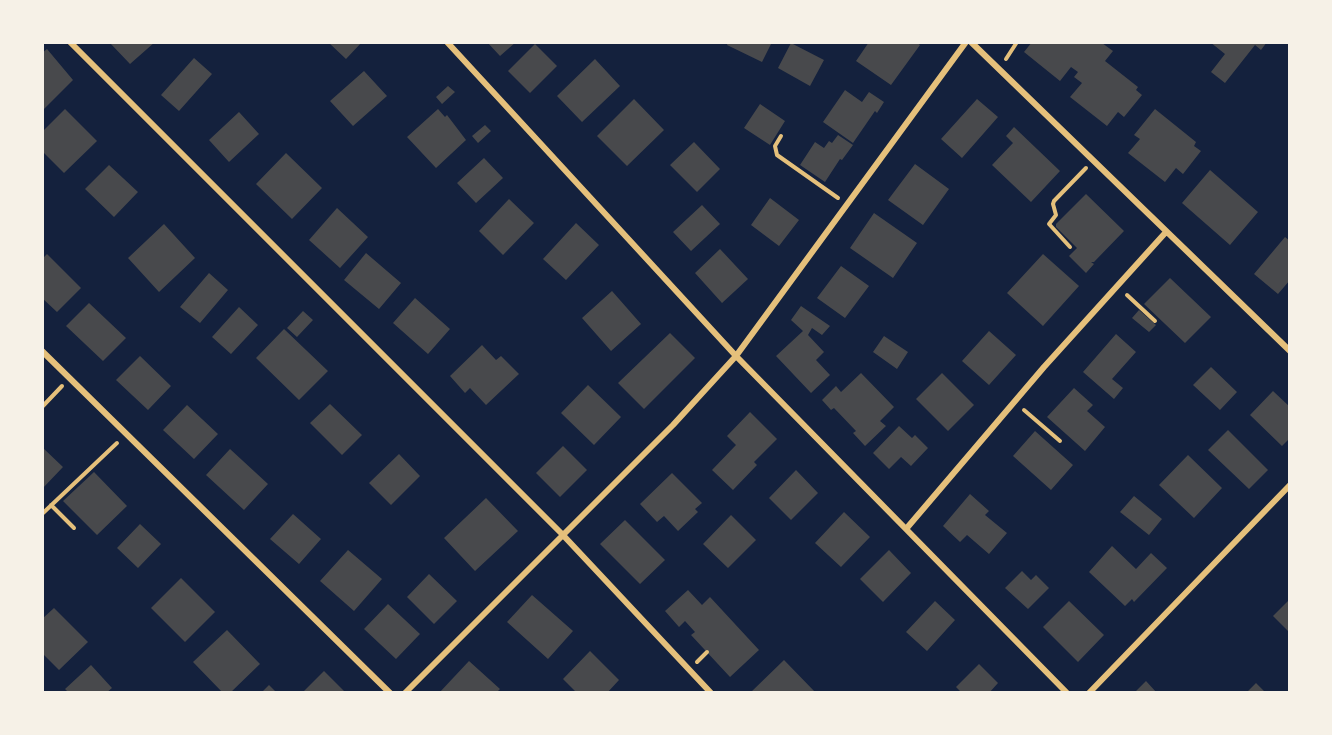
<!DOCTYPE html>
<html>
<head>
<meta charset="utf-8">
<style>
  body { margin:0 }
  #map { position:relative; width:1332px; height:735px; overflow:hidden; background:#14213d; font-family:Montserrat,sans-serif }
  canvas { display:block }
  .frame { position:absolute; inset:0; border:44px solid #f6f1e7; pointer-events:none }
</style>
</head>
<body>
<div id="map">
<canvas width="1332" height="735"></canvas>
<div class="frame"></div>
</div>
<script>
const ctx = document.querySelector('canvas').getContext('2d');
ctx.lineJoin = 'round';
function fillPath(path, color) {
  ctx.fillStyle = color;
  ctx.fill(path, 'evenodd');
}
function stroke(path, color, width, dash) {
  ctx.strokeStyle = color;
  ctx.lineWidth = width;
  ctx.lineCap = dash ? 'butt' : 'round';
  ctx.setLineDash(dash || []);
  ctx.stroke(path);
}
const building = new Path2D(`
  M112,42H155L130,64L110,43Z
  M328,42H362L346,59Z
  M487,42H516L500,56Z
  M728,42H772L762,62L727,45Z
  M869,42H916L920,45L891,85L856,61Z
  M1032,42L1102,43L1113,51L1105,61L1138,87L1136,90L1142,95L1124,117L1118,112L1107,126L1070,97L1082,83L1074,77L1078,72L1071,67L1060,81L1024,52Z
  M1210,42H1267L1261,50L1255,45L1225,83L1211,72L1225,54Z
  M791,43L824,60L810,86L778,68Z
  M535,44L557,66L530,93L508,71Z
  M47,49L73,80L42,111V53Z
  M194,58L212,74L179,111L161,95Z
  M595,59L620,86L582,122L557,96Z
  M364,71L387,96L353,126L330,101Z
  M448,86L455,92L442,104L436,97Z
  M845,90L862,102L869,92L884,102L877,113L875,111L853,143L823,122Z
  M634,99L664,130L627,166L597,136Z
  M977,99L998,117L962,158L941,139Z
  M760,104L785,121L770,145L744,128Z
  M65,109L97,141L64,173L42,151V132Z
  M438,109L445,117L447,115L466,140L436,168L407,137Z
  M1155,109L1196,142L1194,146L1201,151L1183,174L1176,168L1165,182L1128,153L1140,139L1134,135Z
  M239,112L259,134L229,162L209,140Z
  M485,125L491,131L478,143L472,136Z
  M1014,127L1060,171L1031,202L992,165L1013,143L1006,136Z
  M838,135L853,145L842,160L840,159L825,182L800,165L815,142L824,148L829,141L832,143Z
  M694,142L720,169L697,192L670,165Z
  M286,153L322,188L292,219L256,184Z
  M484,158L503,178L476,203L457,183Z
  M915,164L949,189L923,225L888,200Z
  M109,165L138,192L114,217L85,189Z
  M1210,170L1258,212L1230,245L1182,203Z
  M1086,194L1124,231L1094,262H1091L1094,264L1086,273L1069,256L1077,248L1056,227V224Z
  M770,198L799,220L779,246L751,225Z
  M509,199L534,223L503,255L479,231Z
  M702,205L720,224L691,251L673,232Z
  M337,208L368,237L340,268L309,240Z
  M874,213L917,243L893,278L850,248Z
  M576,223L599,245L566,280L543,259Z
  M164,224L195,258L159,292L128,258Z
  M1285,237L1290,241V280L1278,294L1254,274Z
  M720,249L748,279L722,303L695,273Z
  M366,253L401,283L379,309L344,280Z
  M47,254L81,288L57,312L42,298V259Z
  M1043,254L1079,286L1043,326L1007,293Z
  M841,266L869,286L845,318L817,298Z
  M209,273L228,290L200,323L180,307Z
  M1170,278L1211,317L1185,343L1144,304Z
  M612,291L641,324L611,351L582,318Z
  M415,298L450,329L428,354L393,323Z
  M89,303L126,338L103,361L66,326Z
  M801,306L830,326L822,335L812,328L808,335L824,352L816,360L830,375L811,393L776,356L803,331L791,320Z
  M239,307L258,325L231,354L212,337Z
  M1139,310L1156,325L1149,332L1132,318Z
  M303,311L313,320L297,337L287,328Z
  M284,329L328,371L299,400L256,358Z
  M989,331L1016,355L989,385L962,361Z
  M670,333L695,358L644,409L618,383Z
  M1116,334L1136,352L1112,379L1123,388L1114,399L1083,372Z
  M884,336L908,352L897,369L873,352Z
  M482,345L496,360L501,356L519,374L486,405L470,388L465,393L450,376Z
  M140,356L171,386L148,410L116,380Z
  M1211,367L1237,392L1220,410L1193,385Z
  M861,373L894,407L880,421L886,426L865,446L853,433L856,431L834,408L831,410L822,400L836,386L841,392Z
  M942,373L974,405L948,431L916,399Z
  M588,385L621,417L594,445L561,413Z
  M1074,388L1093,405L1087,411L1105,427L1085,451L1047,417Z
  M1273,391L1290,407V438L1282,446L1250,415Z
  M330,404L362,435L342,455L310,423Z
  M187,405L218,434L194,459L163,430Z
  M750,412L777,439L754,462L757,465L733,490L712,470L736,445L727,436Z
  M899,426L912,438L915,435L928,448L911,466L901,457L889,469L873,453Z
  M1228,430L1268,470L1249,489L1208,450Z
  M1035,431L1073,465L1051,490L1013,456Z
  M563,446L587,470L560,497L536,473Z
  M42,447L63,467L42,489Z
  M230,449L268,484L244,510L206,475Z
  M399,454L420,476L391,505L369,483Z
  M1188,455L1222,488L1194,518L1159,485Z
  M796,470L818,493L791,520L769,498Z
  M94,472L127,506L97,535L63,501Z
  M672,473L702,503L695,509L698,512L678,531L664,516L657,522L640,504Z
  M970,494L989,511L985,515L1007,533L989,554L967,535L960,542L943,526Z
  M1134,496L1162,519L1149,535L1120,512Z
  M486,498L518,531L475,571L444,538Z
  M844,512L870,537L841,567L815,543Z
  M293,514L321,539L299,564L270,539Z
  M731,515L756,540L728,568L703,544Z
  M625,520L665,560L640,584L600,544Z
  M140,524L161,544L138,568L117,548Z
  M1112,546L1136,569L1151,553L1167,568L1134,602L1132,599L1125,606L1089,572Z
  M348,550L382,579L354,611L320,581Z
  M889,550L911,573L883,602L860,579Z
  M1022,571L1031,580L1036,575L1049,588L1028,609L1005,588Z
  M429,574L457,601L434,624L407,597Z
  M181,578L215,612L185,642L151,608Z
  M688,590L702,605L710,597L759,650L730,677L691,635L695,632L685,621L679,627L665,611Z
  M532,595L573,631L548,659L507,622Z
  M1290,599V633L1273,616Z
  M935,601L955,620L927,651L906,632Z
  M1069,601L1104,635L1078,662L1043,627Z
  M388,604L420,634L396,659L364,629Z
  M54,608L88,642L59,670L42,653V619Z
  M227,630L260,664L230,693H223L193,662Z
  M590,651L619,680L607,693H577L563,679Z
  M784,660L816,693H750Z
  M469,661L500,689L496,693H439Z
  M979,664L998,683L989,693H962L956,687Z
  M91,665L112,688L106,693H69L65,689Z
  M324,671L346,693H302Z
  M1146,681L1157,693H1134Z
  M1256,683L1266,693H1246Z
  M269,685L277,693H261Z`);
const path = new Path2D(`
  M1006,59L1017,42
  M781,136L775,146L777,155L838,198
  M1070,247L1049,224L1056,215L1053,204L1054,201L1086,168
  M1127,295L1155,321
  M42,407L62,386
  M1024,410L1060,441
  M51,505L74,528
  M42,514L117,443
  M697,662L707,652`);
const minor = new Path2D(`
  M70,42L562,534L711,693
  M447,42L736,356L1067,693
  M971,42L1290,351
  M42,351L390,693
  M906,529L1044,367L1166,232
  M405,693L673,425L736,356L966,42
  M1089,693L1290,485`);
fillPath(building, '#48494c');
stroke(path, '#e5c07b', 4);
stroke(minor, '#e5c07b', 6);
</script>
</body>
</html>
